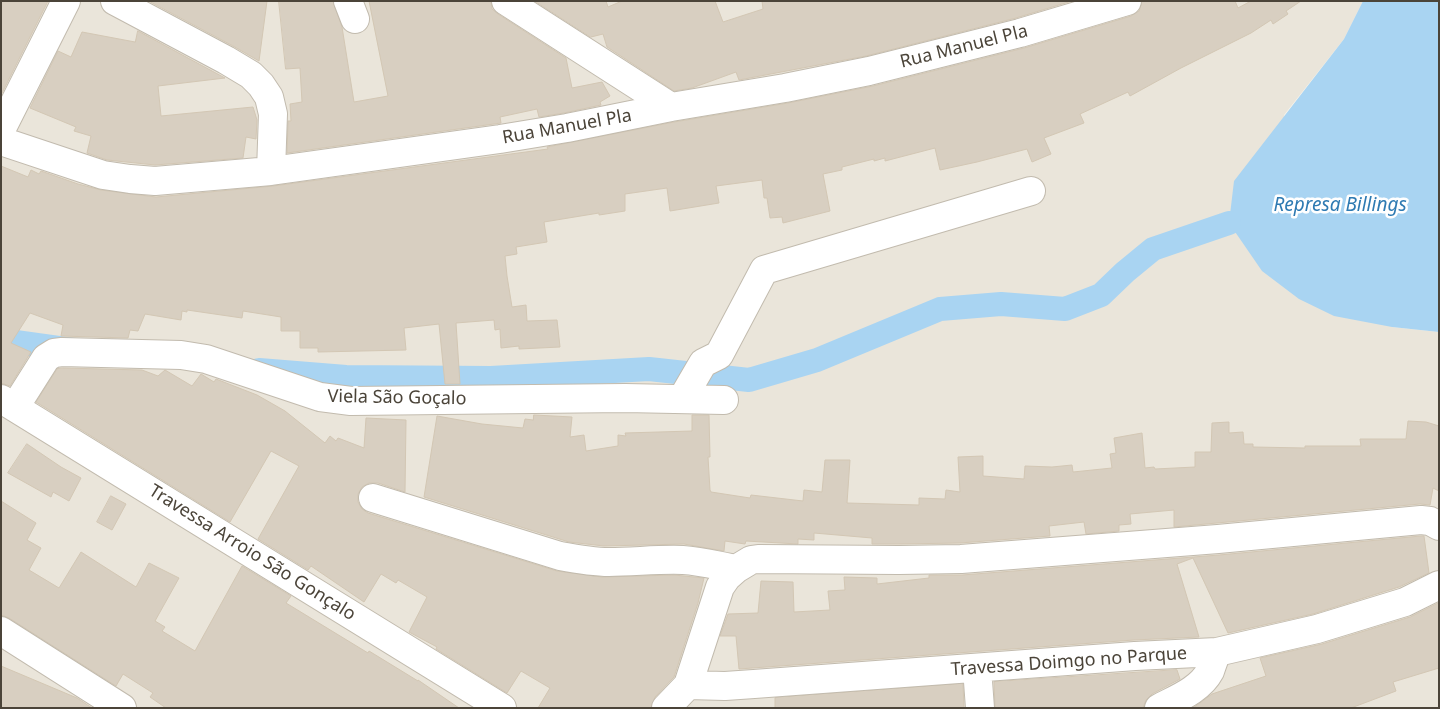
<!DOCTYPE html>
<html>
<head>
<meta charset="utf-8">
<style>
  body { margin:0 }
  #map { position:relative; width:1440px; height:709px; overflow:hidden; background:#f6f3ec; font-family:"Noto Sans",sans-serif }
  canvas { display:block }
  .frame { position:absolute; inset:0; border:2px solid #4b4439; pointer-events:none }
</style>
</head>
<body>
<div id="map">
<canvas width="1440" height="709"></canvas>
<div class="frame"></div>
</div>
<script>
const ctx = document.querySelector('canvas').getContext('2d');
ctx.lineJoin = 'round';
function fillPath(path, color) {
  ctx.fillStyle = color;
  ctx.fill(path, 'evenodd');
}
function stroke(path, color, width, dash) {
  ctx.strokeStyle = color;
  ctx.lineWidth = width;
  ctx.lineCap = dash ? 'butt' : 'round';
  ctx.setLineDash(dash || []);
  ctx.stroke(path);
}
function write(font, color, halo, rows, align = 'center') {
  ctx.font = font + ' "Noto Sans",sans-serif';
  ctx.lineWidth = 5;
  ctx.setLineDash([]);
  ctx.textBaseline = 'middle';
  ctx.strokeStyle = halo;
  ctx.fillStyle = color;
  for (const [text, x, y, turn = 0] of rows) {
    ctx.save();
    ctx.translate(x, y);
    ctx.rotate((+turn || 0) * Math.PI / 180);
    ctx.textAlign = isNaN(turn) ? turn : align;
    if (halo) ctx.strokeText(text, 0, 0);
    ctx.fillText(text, 0, 0);
    ctx.restore();
  }
}
const residential = new Path2D(`
  M1,1H1363L1344,39L1284,115L1392,327L1439,332V708H1Z`);
const water = new Path2D(`
  M1363,1H1439V332L1392,327L1334,316L1299,299L1262,271L1229,223L1234,181L1344,39Z`);
const canal = new Path2D(`
  M1,340L73,350
  M259,370L346,377L491,378L649,369L749,380L817,360L940,309L1001,304L1065,309L1101,295L1125,272L1153,249L1229,223`);
const building = new Path2D(`
  M1,1H48L1,95Z
  M149,1H267L259,61L233,46Z
  M279,1H333L342,27L354,102L388,96L369,1H491L492,9L498,14L566,58L572,88L602,82L610,96L600,102L601,105L564,113L539,117L537,109L500,117L501,123L287,153L288,121H291L290,104L302,102L300,68L286,69Z
  M535,1H606L608,7L622,1H715L723,22L763,9L762,1H1072L1016,18L866,56L739,80L736,72L692,88L674,91L607,47L603,34L591,37Z
  M1142,1H1235L1238,8L1251,1H1301L1286,11L1288,14L1273,24L1271,20L1251,33L1181,68L1130,96L1128,92L1080,114L1084,123L1044,138L1051,154L1032,162L1027,149L977,162L940,170L935,148L885,161V158L874,161V159L842,167V170L823,174L830,211L783,223L782,217L770,218L767,198H764L762,180L716,186L719,203L670,211L667,188L625,194V211L599,215V213L544,222L547,242L516,247L517,254L505,256L507,276L512,307L526,305L527,321L557,320L560,347L519,349V346L501,348L500,329L495,330L494,320L456,323L460,384H445L439,324L404,328L406,350L318,352V348H300V331H281V317L243,311L242,318L187,310V312L182,311L181,320L145,314L138,331L130,330L128,338L61,336L63,325L30,313L11,343L31,352L10,386L1,383V166L28,177L31,170L39,174L41,171L78,184L101,190L156,197L273,186L548,149L547,147L674,122L788,103L873,86L1024,48L1131,16L1139,11Z
  M138,31L225,78L158,86L161,116L253,107L257,120L256,139L246,137L243,158L155,165L107,160L87,153L91,136L74,131L76,127L30,108L58,51L71,57L82,32L135,42Z
  M63,368L142,370L158,376L165,370L192,386L201,374L214,382L216,379L257,395L285,411L325,443L330,436L336,441L338,438L364,448L366,418L406,420L405,492L378,483H369L362,487L358,494V502L362,509L368,513L557,571L602,577L674,575L704,578L698,603L674,677L655,697L651,708H538L550,688L521,671L507,693L436,649L437,647L409,632L427,597L398,580L396,583L381,574L364,602L311,566L308,570L258,539L299,466L271,451L230,522L36,402L57,369Z
  M534,415L572,417L570,437L584,435L586,451L618,446V435L626,436L625,433L692,431V415H709L710,457H708L710,490L711,492L750,498L751,495L803,501L804,490L822,492L825,460H850L847,503L919,505V498L945,499L946,490L960,492L958,457L983,456V476L1024,479L1025,466L1052,467L1072,465L1073,472L1112,468L1110,454L1116,453L1114,438L1142,433L1145,468L1154,467L1155,469L1195,467V452H1211L1212,423L1229,422V433L1243,432L1244,444H1253V447L1305,448V446H1361L1360,439H1406L1408,421L1426,422L1439,426V491L1433,488L1430,505L1420,504L1217,523L1174,527V510L1130,514L1131,524L1119,525V531L1086,534L1084,522L1049,526L1050,536L960,543L899,544H872V538L814,533V540L798,539V544L746,541L745,544L725,541L724,551L684,544L604,546L569,542L424,497L437,416L482,424L523,428L525,419L533,420Z
  M27,444L61,467L81,478L69,501L53,492L51,497L8,473Z
  M111,496L126,504L112,530L97,522Z
  M1,501L36,523L27,540L41,548L29,570L59,588L81,552L136,587L149,563L179,578L155,621L165,627L162,631L195,651L242,566L291,596L286,603L368,653L369,651L418,681V680L459,708H166L150,697L153,693L123,674L116,686L9,618L1,615Z
  M1421,536H1424L1429,573L1399,587L1313,614L1228,633L1193,558L1177,564L1199,637L1134,640L739,669L736,636H720L728,614L758,613L761,581L793,582L794,612L830,610L828,591L845,590L844,577L877,578V584L929,578V575H962L1219,555Z
  M1439,603V668L1393,682L1396,691L1351,708H1193L1212,694L1266,676L1260,658L1322,644L1410,617Z
  M1,666L77,698L92,708H1Z
  M1177,670L1180,679L1152,694L1146,700L1143,708H995L994,682Z
  M963,684L964,708H775V698Z`);
const minor = new Path2D(`
  M115,1L226,60L251,75L261,85L269,97L273,114L271,171
  M348,1L355,19
  M506,1L671,107
  M1,130L66,1
  M1,141L103,175L130,179L155,181L271,171L500,139L567,128L671,107L785,88L869,71L1020,33L1127,1
  M1,399L502,708
  M682,399L703,363L719,355L764,270L1031,191
  M15,407L46,358L54,353L62,352L181,355L206,359L320,397L351,401L625,398L724,400
  M373,498L560,556C576,559 593,562 609,562C634,562 658,559 683,560C701,561 719,566 736,569
  M1,631L122,708
  M977,668L980,708
  M688,685L725,686L754,684L1135,656L1217,652L1317,629L1405,602L1439,585
  M666,708L688,685L720,587L727,577L736,569L751,560L758,559L899,560L961,559L1218,539L1421,520L1430,521L1439,526
  M1159,708C1176,699 1200,690 1210,671C1212,665 1214,659 1217,652`);
const streetNames = [
  ["Rua Manuel Pla",964,47,-14],
  ["Rua Manuel Pla",567,127,-10],
  ["Viela São Goçalo",397,398,1],
  ["Travessa Arroio São Gonçalo",252,553,32],
  ["Travessa Doimgo no Parque",1069,662,-4]
];
const waterNames = [
  ["Represa Billings",1340,206]
];
fillPath(residential, '#eae5da');
fillPath(water, '#a9d4f2');
stroke(canal, '#a9d4f2', 24);
fillPath(building, '#d8cfc1');
stroke(building, '#d3c7b4', 1);
stroke(minor, '#c2bbae', 30);
stroke(minor, '#fff', 28);
write('18px', '#4b4439', '#fff', streetNames);
write('italic 19px', '#2e7ab2', '#fff', waterNames);
</script>
</body>
</html>
